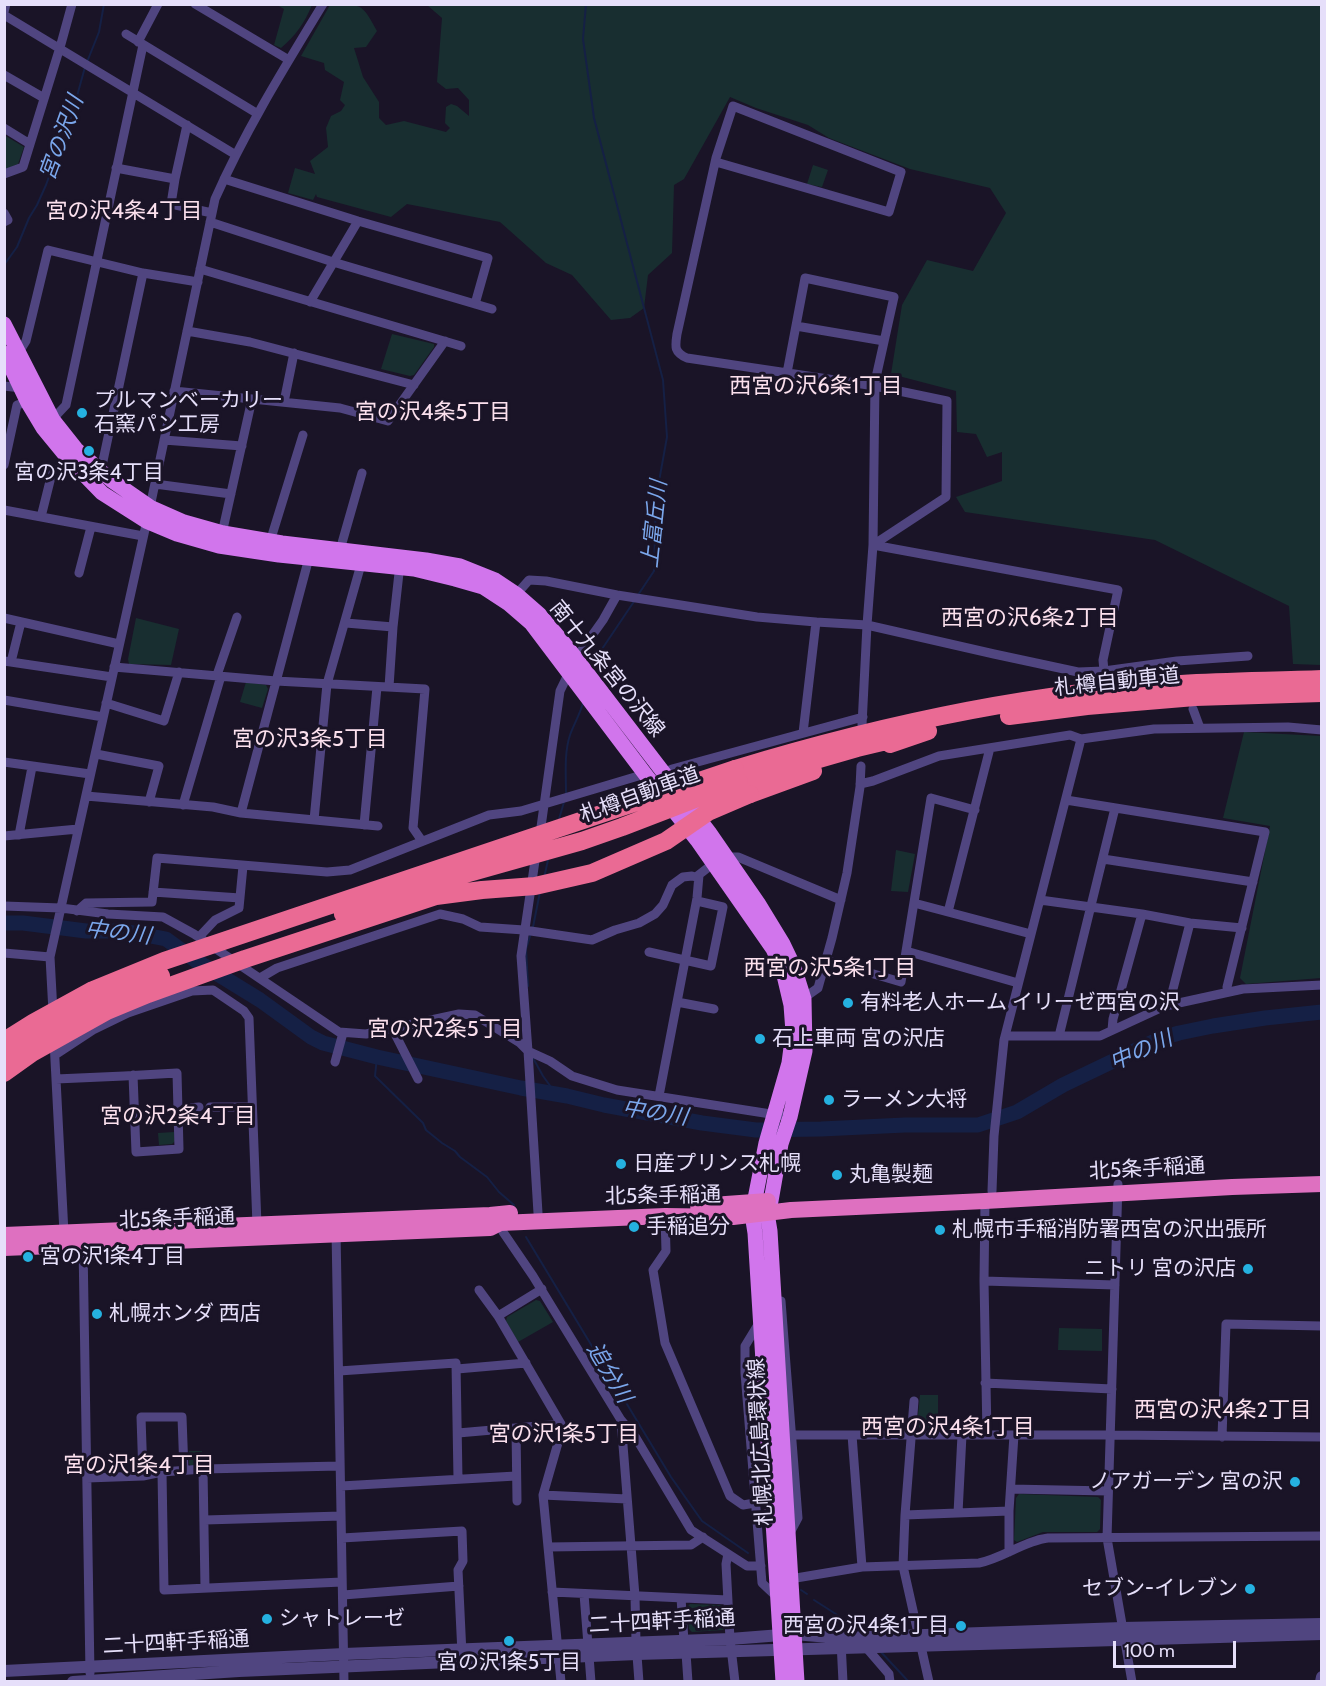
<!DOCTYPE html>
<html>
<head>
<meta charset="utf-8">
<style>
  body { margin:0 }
  #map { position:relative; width:1326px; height:1686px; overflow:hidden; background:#1a1427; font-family:Cabin,sans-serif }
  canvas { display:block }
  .frame { position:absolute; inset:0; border:6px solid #e6dffa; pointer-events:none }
  .scale { position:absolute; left:1113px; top:1641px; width:123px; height:27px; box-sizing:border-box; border:3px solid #e6dffa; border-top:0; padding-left:8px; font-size:18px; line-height:21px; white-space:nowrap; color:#e6dffa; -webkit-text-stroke:4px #1a1427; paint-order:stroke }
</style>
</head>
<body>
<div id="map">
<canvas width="1326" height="1686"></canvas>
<div class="frame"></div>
<div class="scale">100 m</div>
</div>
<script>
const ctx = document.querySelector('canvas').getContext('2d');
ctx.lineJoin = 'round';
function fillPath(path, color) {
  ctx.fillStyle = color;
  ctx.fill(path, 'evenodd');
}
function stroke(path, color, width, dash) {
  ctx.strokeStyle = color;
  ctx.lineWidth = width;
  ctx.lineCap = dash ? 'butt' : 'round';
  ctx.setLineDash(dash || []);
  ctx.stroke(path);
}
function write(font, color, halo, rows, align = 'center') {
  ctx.font = font + ' Cabin,"Noto Sans JP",sans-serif';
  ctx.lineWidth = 6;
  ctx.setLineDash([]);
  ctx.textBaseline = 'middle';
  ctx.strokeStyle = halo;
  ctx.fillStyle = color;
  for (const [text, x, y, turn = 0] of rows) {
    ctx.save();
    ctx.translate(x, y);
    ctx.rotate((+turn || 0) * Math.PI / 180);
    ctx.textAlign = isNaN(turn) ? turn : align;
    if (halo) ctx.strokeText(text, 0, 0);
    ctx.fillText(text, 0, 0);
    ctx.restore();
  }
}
const green = new Path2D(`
  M277,5H312C304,24 296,35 281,48L274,45L284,9Z
  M330,5C362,4 362,3 377,31L366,47L354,48L363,77L379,102V118L386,125L404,121L446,132L450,128L445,123L446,107L451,104L457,106L469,116V100L458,88L446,89L437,82L442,18L427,5H1321V665L1293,664L1289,606L1155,540L965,512L956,497L1002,481V452L987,457L976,434L957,432L956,391L891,374L902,305L927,260L973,271L1006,213L990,188L910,169L829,138L808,125L756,108L730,97L684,179L674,185L672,253L648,275L644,308L630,318L611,320L572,275L546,263L500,222L407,204L391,217L317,197L316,194L313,200L288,193L295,168L315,174L310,161L328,147L326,128L331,116L341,111L345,105L340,100L344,82L325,70L324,63L301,56Z
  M4,135L24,147L18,164L5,170Z
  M813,165L828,170L822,187L807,184Z
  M392,334L434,344V347L414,375L410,376L381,369Z
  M136,618L179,629L171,665L129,664L128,659Z
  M246,682L266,685L268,689L262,708L240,702Z
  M1244,732L1321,736V978L1246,984L1240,978L1270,826L1223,818Z
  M896,850L915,854L908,892L891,891Z
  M174,1132L175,1141L172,1144L159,1145L158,1133Z
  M536,1300L540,1301L553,1322L518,1342L506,1321L507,1317Z
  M1059,1328L1102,1329V1351L1058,1350Z
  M920,1395H938V1427L920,1428L917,1425Z
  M189,1451H202V1466L192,1467L189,1464Z
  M1019,1494L1098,1497L1101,1500L1100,1529L1097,1532H1043L1017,1542L1014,1540L1016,1498Z
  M690,1604L721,1605L724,1607L726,1627L723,1630L692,1632L689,1629L687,1607Z`);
const stream = new Path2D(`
  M586,4L583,39L594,118L663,380L667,437L656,498L654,571L638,595
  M87,62L99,32L104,4
  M4,265L17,247L29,218L37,205L46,185L54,163L66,136L85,67
  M593,669L596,658L635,600
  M566,793C566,775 564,753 570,735C574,724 580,714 583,703
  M559,819L564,802
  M544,878L548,860
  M533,927L540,892
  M528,986L526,949L531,933
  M377,1057L375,1076L423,1123L426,1130L442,1143L455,1151L460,1157L487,1177L499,1192L514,1205
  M533,1058L543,1076L556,1094
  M526,1237L671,1477L702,1521L748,1553
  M801,1590L807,1594
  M814,1600L853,1625L861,1633
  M880,1651L909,1682`);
const river = new Path2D(`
  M4,923H23L86,931H124L166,939L195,960L260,1000L311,1037L323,1043L377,1057L521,1088L567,1096L604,1105L702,1123L756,1130L821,1129L905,1125H978L1017,1112L1063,1085L1159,1039L1179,1033L1213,1026L1265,1018L1322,1012`);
const minor = new Path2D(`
  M195,4L289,60
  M4,12L6,4
  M4,15L236,155
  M126,34L258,114
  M138,42L158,4
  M4,75L44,98
  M4,128L30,144
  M716,162L889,212L901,172L733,106L716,158L677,334C675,347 674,352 687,358L875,386L947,401L946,497L873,545
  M116,168L175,179L187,125
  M4,174L23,167L61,44L72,4
  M175,179L171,204L212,213
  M224,179L358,221L488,258L475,304
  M4,213L8,220L4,222
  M210,222L333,262L492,309
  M200,269L461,346
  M310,302L358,221
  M796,326L884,341
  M187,331L250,342L414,385
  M18,354L26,341L48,250L143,273L198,282
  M787,373L805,278L894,297L875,382L873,545L867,625L862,725
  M4,386L21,388
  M174,391L340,408L388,421L445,341
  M284,402L294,353
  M49,423L66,405L143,45
  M164,440L242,446
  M4,465L17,405L30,401
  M100,475L143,273
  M155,484L231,494
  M4,510L143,536
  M41,517L53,469
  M221,538L252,399
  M269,545L303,435
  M873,545L1118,590L1103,660L1104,671
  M340,550L362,473
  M79,573L91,527
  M514,597L529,580L546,581L617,595L757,617L816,622L867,625L994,654L1078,672L1104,671L1177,661L1248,656
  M4,618L119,644
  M346,623L393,627
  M4,661L112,677
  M11,662L21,622
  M114,667L276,681L425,689L413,828L422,841
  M217,675L237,617
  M389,687L393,627L400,564
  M4,700L103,717
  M106,703L164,721L179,672
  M1193,709L1200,728
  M803,733L816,622
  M96,754L159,766L149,802
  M4,762L90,774
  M663,773L672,769L863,717
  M860,784L873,781L939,756L1070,735L1081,739L1154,729L1288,727L1322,730
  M86,796L213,807L241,813L378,826
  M1066,800L1265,832L1227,987L1229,992
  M183,805L221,676
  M241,813L310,554
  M314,820L327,684L362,561
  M364,825L377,687
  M540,834L560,691L576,658L603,620L617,595
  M19,835L32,767
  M4,836L78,829
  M536,854L521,956L528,1051L538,1213
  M726,857H738L841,900
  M1103,859L1253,882
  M153,892L240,898
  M1040,900L1142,914L1190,923L1242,928
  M914,903L1031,934
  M4,906L61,908L108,914L163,917L194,934L339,1032L366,1034L459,1014L475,1015L520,1043L528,1051L550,1061L572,1076L617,1090L790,1117
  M77,911L86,903L152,902L157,858L327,872L350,870L489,815L521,811L645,774
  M948,912L990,748
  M199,937L215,920L239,908L243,866
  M906,951L1018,983
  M649,952L711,966L723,907L697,901
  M4,953L50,957
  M826,960L901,982L931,798L975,810
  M260,978L277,968L440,914L463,919L480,927L524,930L592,940L615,930L639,923L655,914L663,905L672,885L683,877L692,876L696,877L714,863
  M801,1000L818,988L832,938L847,873L860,787L861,766
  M677,1002L714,1009
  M1172,1005V993L1190,923
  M53,1012L50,957L150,507L215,199C245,131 284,68 323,4
  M392,1028L418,1079
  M1112,1030L1113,1019L1142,914
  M1005,1036H1100L1165,1006L1243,989L1322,985
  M1059,1036L1115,808
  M54,1041L64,1233
  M55,1055L93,1030L128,1013L192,991L213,990L244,1011L249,1018L257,1225
  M335,1062L343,1033
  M56,1079L124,1076L177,1073L179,1149L136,1152L133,1075
  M659,1096L697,898L699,875
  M210,1107H252
  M178,1109L199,1107
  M1118,1184L1107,1538L1132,1682
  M992,1191L994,1136L1004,1040L1081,739
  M985,1201L984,1281L987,1435
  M665,1216L666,1251L653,1270L665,1343L730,1496L743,1505L755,1503
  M500,1221L503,1232L533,1276L621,1420L635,1596L636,1642L639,1682
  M336,1231L344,1682
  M83,1245L90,1673
  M984,1281L1115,1285
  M479,1290L498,1316L561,1424L562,1429L543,1495L561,1682
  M781,1301L798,1518L790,1533
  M498,1316L542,1289
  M759,1323L745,1346V1373L762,1583L777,1597
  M457,1369L526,1363
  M339,1371L456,1363L458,1479
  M985,1383L1112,1389
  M914,1401L905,1515L903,1566L929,1682
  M621,1420L636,1438L691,1530L747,1566H761
  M516,1428L517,1501
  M458,1433L561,1424
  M793,1435H1111L1322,1437
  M852,1435L862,1567
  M1222,1437L1226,1324L1322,1326
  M203,1469L205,1588
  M162,1472L164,1590L342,1582
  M143,1476L141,1417H182L184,1471
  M87,1478L143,1476L162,1472L203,1469L340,1466
  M341,1486L516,1476
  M1011,1489L1108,1491
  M543,1495L627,1499
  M958,1513L962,1435
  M905,1515L1009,1511
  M205,1520L341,1516
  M342,1538L462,1531L463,1561L458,1570L462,1654
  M548,1547L691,1545L703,1537
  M1009,1552V1511L1014,1435
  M728,1554L726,1564L730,1639L735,1682
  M790,1579L862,1567L979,1563C1003,1558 1024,1541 1048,1538L1322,1536
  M552,1592L728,1600
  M584,1594L588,1645
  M343,1595L459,1586
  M681,1598L684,1641
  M841,1642L843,1682
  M864,1645L889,1674L890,1682
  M686,1653L688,1682
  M589,1656L591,1682`);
const tertiary = new Path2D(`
  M4,1671L344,1654L730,1639L794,1634L841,1638L1122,1628L1322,1624
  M73,1682L239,1671L637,1654L1322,1634
  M1321,1682L1322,1677`);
const primary = new Path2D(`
  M4,324L53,420L76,449L111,480L150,507L184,522L223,533L282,543L426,560L460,566L495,580L516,594L540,615L568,648L709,832L758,903L783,944L794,967L804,999L805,1051L790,1117L781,1144L771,1201L767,1213L770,1231L797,1682
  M4,353L28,403L43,428L66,456L102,493L146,521L177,534L219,546L279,555L414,569L455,579L483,587L509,604L531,623L645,774L697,840L773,949L783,971L791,1005L793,1032L789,1063L766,1143L752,1214L755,1233L783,1682`);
const trunk = new Path2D(`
  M698,1206L768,1201
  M4,1235L490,1215L510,1213
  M4,1248L490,1228L500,1223L665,1216L733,1217L791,1210L985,1201L1232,1187L1322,1184`);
const motorway = new Path2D(`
  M1009,716L1087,706L1195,697L1322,693
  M890,744L928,731
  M735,769C880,725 1029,692 1181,684C1228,681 1275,681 1322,679
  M739,782L857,748L899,738
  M750,794L813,771`);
const motorwayBridge = new Path2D(`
  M343,914L440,881L582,841L622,827L739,782
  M4,1041L33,1023L93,990L164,961L735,769
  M4,1057C52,1022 106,996 161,976
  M4,1073L32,1053L107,1011L148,994L245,959L436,896L482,890L535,886L592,873L666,841L708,812L750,794`);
const markers = [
  [82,413,6,"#25b1e0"],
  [89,451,6,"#25b1e0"],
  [848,1003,6,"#25b1e0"],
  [760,1039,6,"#25b1e0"],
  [829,1100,6,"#25b1e0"],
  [621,1164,6,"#25b1e0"],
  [837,1175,6,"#25b1e0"],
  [634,1227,6,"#25b1e0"],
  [940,1230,6,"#25b1e0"],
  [28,1257,6,"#25b1e0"],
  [1248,1269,6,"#25b1e0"],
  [97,1314,6,"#25b1e0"],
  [1295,1482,6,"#25b1e0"],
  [1250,1589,6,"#25b1e0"],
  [267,1619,6,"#25b1e0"],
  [961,1626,6,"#25b1e0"],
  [509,1641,6,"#25b1e0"]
];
const poiNames = [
  ["プルマンベーカリー",94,401],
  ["石窯パン工房",94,425],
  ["宮の沢3条4丁目",89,473,"center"],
  ["有料老人ホーム イリーゼ西宮の沢",860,1003],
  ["石上車両 宮の沢店",772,1039],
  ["ラーメン大将",841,1100],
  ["日産プリンス札幌",633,1164],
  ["丸亀製麺",849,1175],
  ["手稲追分",646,1227],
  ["札幌市手稲消防署西宮の沢出張所",952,1230],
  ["宮の沢1条4丁目",40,1257],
  ["ニトリ 宮の沢店",1236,1269,"right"],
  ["札幌ホンダ 西店",109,1314],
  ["ノアガーデン 宮の沢",1283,1482,"right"],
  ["セブン-イレブン",1238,1589,"right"],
  ["シャトレーゼ",279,1619],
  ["西宮の沢4条1丁目",949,1626,"right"],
  ["宮の沢1条5丁目",509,1663,"center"]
];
const streetNames = [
  ["南十九条宮の沢線",607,669,51],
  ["札樽自動車道",1117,682,-6],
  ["札樽自動車道",640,795,-20],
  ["北5条手稲通",1147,1169,-3],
  ["北5条手稲通",663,1196,-1],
  ["北5条手稲通",177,1219,-2],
  ["札幌北広島環状線",761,1442,-93],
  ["二十四軒手稲通",662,1622,-3],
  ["二十四軒手稲通",176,1643,-3]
];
const waterNames = [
  ["宮の沢川",62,138,-70],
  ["上富丘川",655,524,-84],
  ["中の川",118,933,7],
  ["中の川",1141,1051,-24],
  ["中の川",655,1113,9],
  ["追分川",609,1373,59]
];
const neighbourhoodNames = [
  ["宮の沢4条4丁目",124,212],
  ["西宮の沢6条1丁目",816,387],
  ["宮の沢4条5丁目",433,413],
  ["西宮の沢6条2丁目",1030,619],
  ["宮の沢3条5丁目",310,740],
  ["西宮の沢5条1丁目",830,969],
  ["宮の沢2条5丁目",445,1030],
  ["宮の沢2条4丁目",178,1117],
  ["西宮の沢4条2丁目",1223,1411],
  ["西宮の沢4条1丁目",948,1428],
  ["宮の沢1条5丁目",564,1435],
  ["宮の沢1条4丁目",139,1466]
];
fillPath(green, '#182e30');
stroke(stream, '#152045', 2);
stroke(river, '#152045', 15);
stroke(minor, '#504580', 9);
stroke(tertiary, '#504580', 12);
stroke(primary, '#d175ec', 15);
stroke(trunk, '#de70c0', 16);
stroke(motorway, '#ea6a94', 18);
stroke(motorwayBridge, '#ea6a94', 18);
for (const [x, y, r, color] of markers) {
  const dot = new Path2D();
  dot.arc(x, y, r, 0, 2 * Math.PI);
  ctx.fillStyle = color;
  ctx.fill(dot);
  stroke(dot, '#1a1427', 2);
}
write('21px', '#e6dffa', '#1a1427', poiNames, 'left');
write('21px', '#e6dffa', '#1a1427', streetNames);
write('italic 22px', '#7ba7ec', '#1a1427', waterNames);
write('22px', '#fbe0ed', '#1a1427', neighbourhoodNames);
</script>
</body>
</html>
